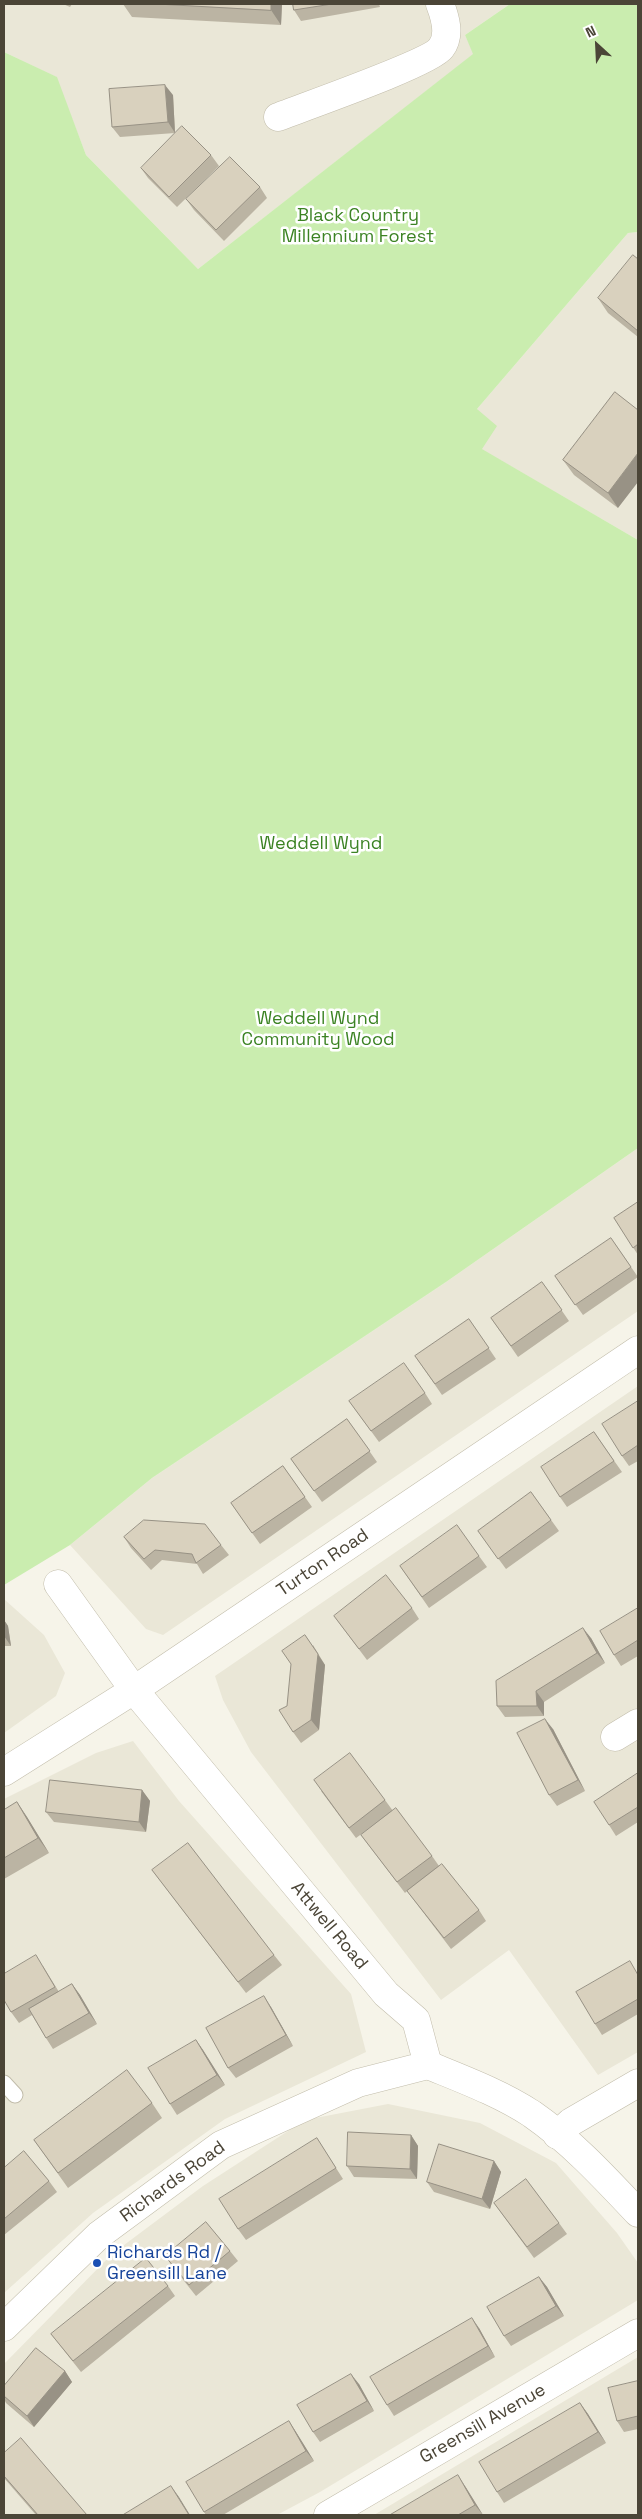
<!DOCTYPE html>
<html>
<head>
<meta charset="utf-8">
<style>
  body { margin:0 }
  #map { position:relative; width:642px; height:2519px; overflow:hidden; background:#f6f4e9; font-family:"Space Grotesk",sans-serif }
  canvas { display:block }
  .frame { position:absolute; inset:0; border:5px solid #4b4537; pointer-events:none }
  .north { position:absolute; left:572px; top:20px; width:50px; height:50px; -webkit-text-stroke:4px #fff; paint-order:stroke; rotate:335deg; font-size:14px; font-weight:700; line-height:20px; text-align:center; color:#4b4537 }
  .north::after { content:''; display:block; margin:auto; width:18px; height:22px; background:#4b4537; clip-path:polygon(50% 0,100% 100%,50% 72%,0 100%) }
</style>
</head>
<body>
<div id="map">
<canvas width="642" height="2519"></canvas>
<div class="frame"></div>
<div class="north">N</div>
</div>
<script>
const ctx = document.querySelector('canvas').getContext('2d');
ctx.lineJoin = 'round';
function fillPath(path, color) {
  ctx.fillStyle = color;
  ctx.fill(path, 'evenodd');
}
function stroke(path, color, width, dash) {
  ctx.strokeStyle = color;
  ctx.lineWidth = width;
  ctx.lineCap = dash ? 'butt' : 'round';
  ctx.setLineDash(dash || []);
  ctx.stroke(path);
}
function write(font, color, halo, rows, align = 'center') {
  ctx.font = font + ' "Space Grotesk",sans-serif';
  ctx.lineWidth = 5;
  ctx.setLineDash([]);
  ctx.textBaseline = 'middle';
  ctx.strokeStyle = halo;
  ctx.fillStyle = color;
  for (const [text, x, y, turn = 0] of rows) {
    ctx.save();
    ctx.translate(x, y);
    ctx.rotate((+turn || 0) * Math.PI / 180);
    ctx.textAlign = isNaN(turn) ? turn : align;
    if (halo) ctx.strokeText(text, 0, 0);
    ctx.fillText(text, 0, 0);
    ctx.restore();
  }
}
const residential = new Path2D(`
  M4,4H510L465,35L474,54L198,269L86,155L56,77L4,52Z
  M638,232V540L481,449L477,409L628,233Z
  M638,1148V1311L163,1635L146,1629L70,1545L152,1478L446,1282Z
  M638,1386V2052L598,2075L509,1950L441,2000L251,1752L223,1700L215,1676Z
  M4,1599L44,1635L65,1673L56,1696L4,1733Z
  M133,1741L179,1801L351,1994L366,2052L225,2119L93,2213L4,2293V1799L96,1753Z
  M388,2104L480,2123L556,2163L617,2233L638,2263V2300L320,2492L277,2515H4V2364L112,2254L203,2186L305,2120Z
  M638,2357V2515H374Z`);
const green = new Path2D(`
  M510,4H638V232L628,233L477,409L497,426L482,449L638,540V1148L446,1282L152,1478L70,1545L4,1585V52L57,77L86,155L198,269L473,54L465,35Z`);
const service = new Path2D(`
  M4,2083L15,2095`);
const minor = new Path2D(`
  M278,117C303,107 430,63 441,48C451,35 445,17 440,4
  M615,1737L638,1723
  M4,1772L134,1690L638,1350
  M557,2135L571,2122L638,2083
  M4,2327L99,2235L221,2145L358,2083L428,2065L416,2020L386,1994L134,1690L58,1584
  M328,2515L638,2333`);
const tertiary = new Path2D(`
  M428,2065C462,2079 500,2093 532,2114C571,2141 606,2179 638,2213`);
const wall = new Path2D(`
  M63,4H72L70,7Z
  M123,4H282L281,25L132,17Z
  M293,4H379L380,7L301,21L294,10Z
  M173,95L175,133L120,137L112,127Z
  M211,155L219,166L177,207L148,178L141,168Z
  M260,187L267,198L224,241L194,210L186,199Z
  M638,259V337L608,313L598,298Z
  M615,392L618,508L574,475L563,460Z
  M638,1202V1255L614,1218Z
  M611,1238L638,1277L583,1315L555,1276Z
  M542,1282L569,1321L518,1357L491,1318Z
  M469,1319L496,1359L442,1395L415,1356Z
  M425,1393L432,1404L379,1442L349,1401Z
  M638,1401V1461L629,1466L622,1456Z
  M347,1419L377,1462L322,1502L291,1459Z
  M594,1432L622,1472L567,1507L560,1497Z
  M283,1466L312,1507L260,1544L231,1503Z
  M531,1492L559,1531L506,1569L478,1531Z
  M124,1537L221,1545L229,1555L203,1574L197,1564L162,1560L151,1570L131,1548Z
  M479,1556L487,1567L429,1608L400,1566Z
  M412,1608L419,1619L367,1660L334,1616Z
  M638,1608V1656L621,1666L614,1655Z
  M4,1620L8,1626L11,1646H4Z
  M591,1638L605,1663L544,1702V1716L505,1717L497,1706Z
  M313,1645L325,1665L319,1730L301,1743L293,1732L287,1706Z
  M553,1729L585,1791L557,1806L549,1795Z
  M638,1773V1822L616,1836L609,1825Z
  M142,1790L150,1801L146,1832L54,1822L46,1812Z
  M321,1791L385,1800L393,1811L356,1838Z
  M17,1802L27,1817L49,1853L4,1879V1810Z
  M361,1835L432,1856L439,1866L479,1910L486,1921L451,1949L407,1891L405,1893Z
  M152,1870L274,1955L282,1965L246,1993Z
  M43,1966L59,1992L72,1984L80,1995L97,2024L53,2049L46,2038L32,2015L19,2023L11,2012Z
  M638,1973V2014L602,2035L595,2024Z
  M271,2007L293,2046L236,2078L228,2068Z
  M196,2040L203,2050L225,2085L177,2115L170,2104Z
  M152,2103L162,2118L68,2188L34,2140Z
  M411,2135L418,2146L417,2179L354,2177L347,2166Z
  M317,2138L343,2179L246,2240L238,2229Z
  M494,2161L501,2172L490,2209L434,2192L427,2182Z
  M4,2168L49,2181L57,2192L4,2235Z
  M494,2203L559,2223L567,2234L534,2258Z
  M230,2251L238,2261L196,2296L173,2267L165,2256Z
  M539,2277L547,2287L564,2316L511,2346L504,2336Z
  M168,2286L175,2296L81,2372L51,2334Z
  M479,2328L495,2357L394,2416L387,2405Z
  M65,2371L72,2382L34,2427L6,2403L4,2399V2386Z
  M638,2381V2429L624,2432L617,2421Z
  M359,2384L374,2411L320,2442L313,2432Z
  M580,2403L588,2414L606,2443L504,2503L497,2492Z
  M289,2421L296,2432L314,2461L223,2515H206L204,2512Z
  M4,2453L87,2515H36L4,2478Z
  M465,2486L483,2515H390Z`);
const shadedWall = new Path2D(`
  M271,4H282L281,25L271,10Z
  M165,85L173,95L175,133L168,122Z
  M638,453V482L618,508L608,493Z
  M4,1620L8,1626L11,1646L4,1636Z
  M583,1628L591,1638L605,1663L597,1653Z
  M305,1635L325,1665L319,1730L311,1720Z
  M536,1691L544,1702V1716L537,1706Z
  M545,1719L553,1729L585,1791L578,1780Z
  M142,1790L150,1801L146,1832L139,1822Z
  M17,1802L27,1817L49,1853L38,1838Z
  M72,1984L80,1995L97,2024L89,2013Z
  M264,1996L271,2007L293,2046L286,2035Z
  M196,2040L203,2050L225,2085L217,2075Z
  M411,2135L418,2146L417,2179L410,2169Z
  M494,2161L501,2172L490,2209L482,2199Z
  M539,2277L547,2287L564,2316L556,2306Z
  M472,2318L479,2328L495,2357L488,2346Z
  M65,2371L72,2382L34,2427L27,2416Z
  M351,2374L359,2384L374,2411L367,2401Z
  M580,2403L588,2414L606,2443L598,2432Z
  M289,2421L296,2432L314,2461L306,2451Z
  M458,2475L465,2486L483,2515L475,2505Z
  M171,2486L179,2497L190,2515H189Z`);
const building = new Path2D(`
  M157,4H271V10Z
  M293,4H332L294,10Z
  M165,85L168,122L112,127L109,89Z
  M182,126L211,155L169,197L141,168Z
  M230,157L260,187L216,230L186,199Z
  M633,255L638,259V331L598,298Z
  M615,392L638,410V453L608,493L563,460Z
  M638,1202V1244L633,1248L614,1218Z
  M611,1238L631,1267L575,1305L555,1276Z
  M542,1282L562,1310L511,1346L491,1318Z
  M469,1319L489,1348L435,1384L415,1356Z
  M404,1363L425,1393L371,1431L349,1401Z
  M638,1401V1445L622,1456L602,1424Z
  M347,1419L370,1451L314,1491L291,1459Z
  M594,1432L614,1461L560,1497L541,1467Z
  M283,1466L305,1497L252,1533L231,1503Z
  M531,1492L551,1520L498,1559L478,1531Z
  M144,1520L205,1524L221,1545L196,1563L192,1554L155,1550L144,1559L124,1537Z
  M457,1525L479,1556L422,1597L400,1566Z
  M386,1575L412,1608L359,1649L334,1616Z
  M638,1608V1640L614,1655L600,1631Z
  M583,1628L597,1653L536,1691L537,1706H497L496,1681Z
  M305,1635L318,1654L311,1720L293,1732L279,1710L287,1706L291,1664L282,1651Z
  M545,1719L578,1780L549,1795L517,1733Z
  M350,1753L385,1800L349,1828L314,1780Z
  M638,1773V1807L609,1825L594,1802Z
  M50,1780L142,1790L139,1822L46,1812Z
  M17,1802L38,1838L4,1858V1810Z
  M396,1808L432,1856L397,1882L361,1835Z
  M188,1843L274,1955L238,1982L152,1870Z
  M442,1864L479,1910L444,1938L407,1891Z
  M36,1955L55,1987L11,2012L4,2000V1974Z
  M630,1961L638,1975V1999L595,2024L576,1992Z
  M72,1984L89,2013L46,2038L29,2009Z
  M264,1996L286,2035L228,2068L206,2028Z
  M196,2040L217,2075L170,2104L148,2068Z
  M127,2070L152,2103L58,2173L34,2140Z
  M348,2132L411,2135L410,2169L347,2166Z
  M317,2138L336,2168L238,2229L219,2199Z
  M439,2144L494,2161L482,2199L427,2182Z
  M24,2151L49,2181L4,2219V2168Z
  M526,2179L559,2223L527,2247L494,2203Z
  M206,2222L230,2251L189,2285L165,2256Z
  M146,2258L168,2286L73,2361L51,2334Z
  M539,2277L556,2306L504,2336L487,2307Z
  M472,2318L488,2346L387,2405L370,2377Z
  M36,2348L65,2371L27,2416L4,2396V2386Z
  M351,2374L367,2401L313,2432L297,2405Z
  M638,2381V2416L617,2421L608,2388Z
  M580,2403L598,2432L497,2492L479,2462Z
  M289,2421L306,2451L204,2512L186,2482Z
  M21,2438L87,2515H38L4,2476V2453Z
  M458,2475L475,2505L458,2515H390Z
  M171,2486L189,2515H123Z`);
const markers = [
  [97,2263,5,"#1a4fb4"]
];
const parkNames = [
  ["Black Country",358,216],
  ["Millennium Forest",358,237],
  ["Weddell Wynd",321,844],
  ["Weddell Wynd",318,1019],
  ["Community Wood",318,1040]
];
const streetNames = [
  ["Turton Road",323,1563,-34],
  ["Attwell Road",329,1926,50],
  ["Richards Road",173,2182,-36],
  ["Greensill Avenue",483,2424,-30]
];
const transitNames = [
  ["Richards Rd /",107,2253],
  ["Greensill Lane",107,2274]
];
fillPath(residential, '#eae7d7');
fillPath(green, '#caedaf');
stroke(service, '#c2bdab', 17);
stroke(minor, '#c2bdab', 29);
stroke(tertiary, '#c2bdab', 29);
stroke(service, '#fff', 15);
stroke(minor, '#fff', 28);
stroke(tertiary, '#fff', 28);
fillPath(wall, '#bbb4a3');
fillPath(shadedWall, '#989285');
fillPath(building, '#d9d1be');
stroke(building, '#989285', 1);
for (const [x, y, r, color] of markers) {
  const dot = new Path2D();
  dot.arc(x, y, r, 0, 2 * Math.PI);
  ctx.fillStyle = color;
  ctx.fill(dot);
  stroke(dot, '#fff', 2);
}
write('18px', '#3c8324', '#fff', parkNames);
write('18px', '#4b4537', '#fff', streetNames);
write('18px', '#164399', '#fff', transitNames, 'left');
</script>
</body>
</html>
